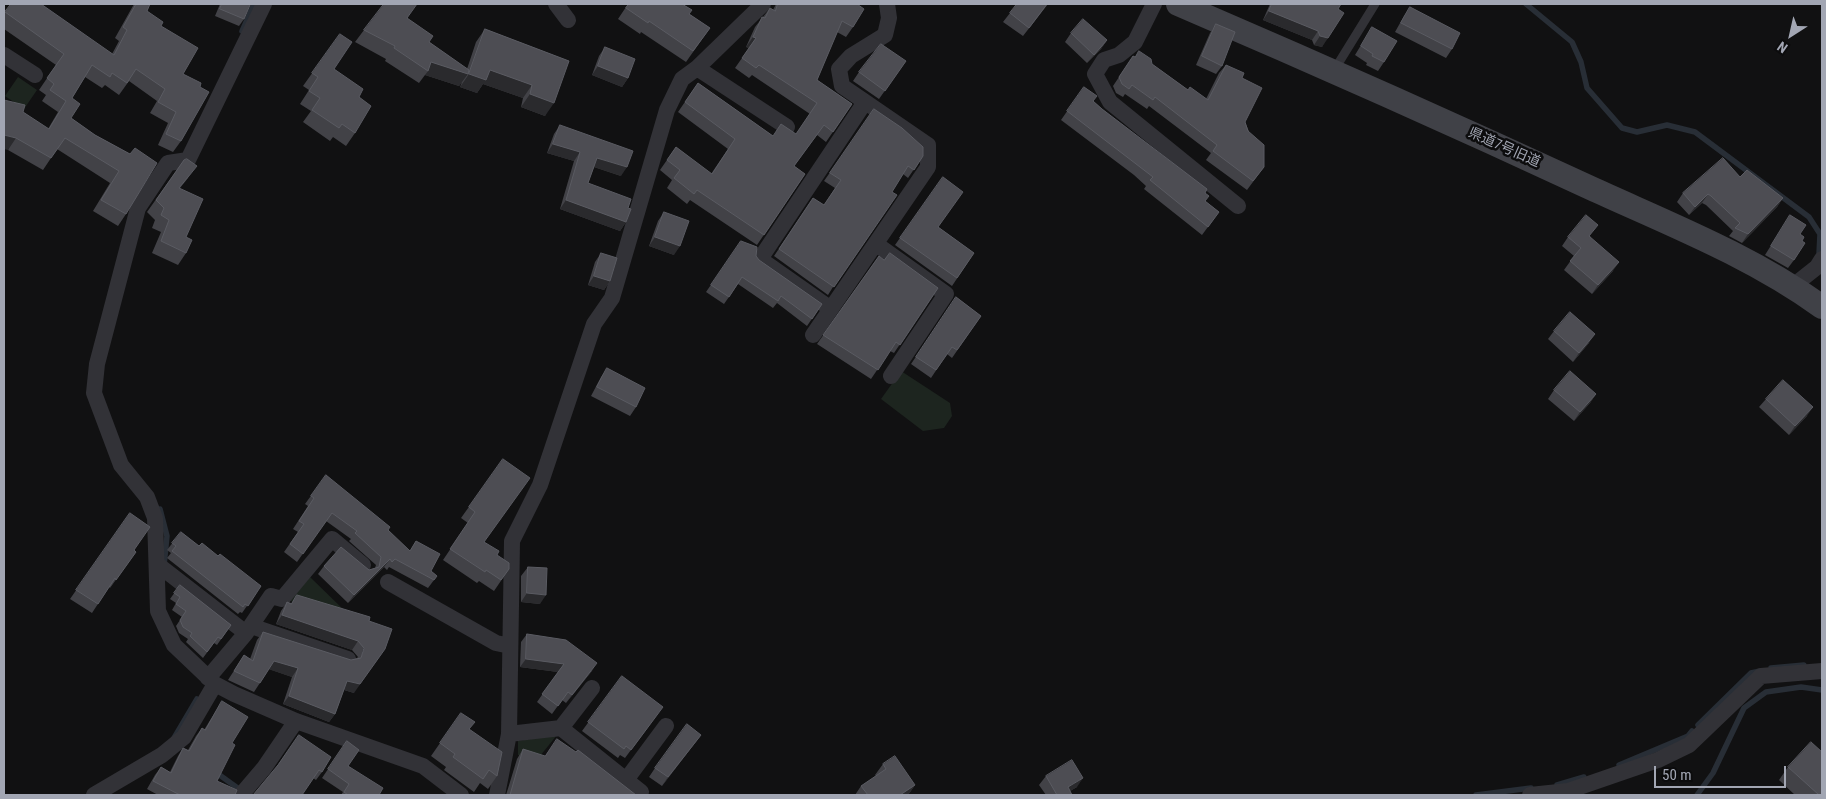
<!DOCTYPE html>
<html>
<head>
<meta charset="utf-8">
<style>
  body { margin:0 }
  #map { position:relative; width:1826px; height:799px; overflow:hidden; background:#111112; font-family:"Roboto Condensed",sans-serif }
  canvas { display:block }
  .frame { position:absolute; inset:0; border:5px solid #a2a6b3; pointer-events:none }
  .north { position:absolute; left:1766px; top:10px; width:50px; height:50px; -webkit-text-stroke:4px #0c0c0d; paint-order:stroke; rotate:215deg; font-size:14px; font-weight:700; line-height:20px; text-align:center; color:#a2a6b3 }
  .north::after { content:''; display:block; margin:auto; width:18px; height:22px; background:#a2a6b3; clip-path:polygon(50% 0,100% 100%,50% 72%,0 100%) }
  .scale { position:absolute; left:1654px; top:766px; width:132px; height:22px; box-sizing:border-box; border:2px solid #a2a6b3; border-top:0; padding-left:6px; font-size:15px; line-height:18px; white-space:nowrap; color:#a2a6b3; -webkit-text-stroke:4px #0c0c0d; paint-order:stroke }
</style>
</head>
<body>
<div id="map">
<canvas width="1826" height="799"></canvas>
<div class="frame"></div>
<div class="north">N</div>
<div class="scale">50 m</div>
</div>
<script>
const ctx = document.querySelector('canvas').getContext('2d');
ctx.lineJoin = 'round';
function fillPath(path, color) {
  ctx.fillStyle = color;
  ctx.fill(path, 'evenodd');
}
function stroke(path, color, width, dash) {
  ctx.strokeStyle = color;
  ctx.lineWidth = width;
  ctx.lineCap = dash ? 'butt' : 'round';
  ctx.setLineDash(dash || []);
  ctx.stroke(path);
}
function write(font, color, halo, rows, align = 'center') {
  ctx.font = font + ' "Roboto Condensed","Noto Sans JP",sans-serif';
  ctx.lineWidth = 5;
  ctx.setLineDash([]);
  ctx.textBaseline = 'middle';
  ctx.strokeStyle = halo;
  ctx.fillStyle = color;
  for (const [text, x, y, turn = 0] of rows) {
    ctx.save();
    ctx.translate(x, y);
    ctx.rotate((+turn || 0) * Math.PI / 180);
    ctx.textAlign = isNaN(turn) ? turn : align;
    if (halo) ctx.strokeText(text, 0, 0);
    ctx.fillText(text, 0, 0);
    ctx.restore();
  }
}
const green = new Path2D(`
  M18,77L37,90L24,109L5,96Z
  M901,371L950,403L952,416L944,428L923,431L881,399Z
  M310,577L345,611L290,601Z
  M557,735L536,761L518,755V741Z`);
const stream = new Path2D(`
  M1526,4L1572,42L1581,62L1587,88L1622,128L1637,132L1667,125L1695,132L1809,217L1820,234L1819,254
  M242,31L254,4
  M160,509L167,536L164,566
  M1771,668L1804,665
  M1698,725L1751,673L1760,671
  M174,738L197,699
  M1619,765L1688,736L1692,731
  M214,771L239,789L237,793
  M1557,785L1584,777
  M1476,795L1531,788
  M1697,795L1713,773L1744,708L1766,692L1801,687L1822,690`);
const lane = new Path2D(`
  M1333,72L1375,4`);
const street = new Path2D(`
  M264,4L188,160L168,163L138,208L97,364L94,393L121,465L147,497L155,518L158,611L174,645L215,684L234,694L296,721L423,766L461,795
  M556,4L568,20
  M1154,4L1135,42L1119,55L1104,60L1095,74L1110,102L1238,206
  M4,55L35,75
  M697,68L787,127
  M876,244L946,294L891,376
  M1793,286L1817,267L1822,259
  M831,309L760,259L865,102
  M813,335L928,167V145L842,86L839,69L851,56L885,35L889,18L887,4
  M157,564L246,633
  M388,582L496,643L510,646
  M251,626L348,659
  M208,678L246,633L271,596L282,599L332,539L363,565
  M561,728L592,688
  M509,734L561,728L641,792
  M626,780L666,726
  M94,795L162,755L184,737L215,684
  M241,795L264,768L296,721
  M497,795L509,734L512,541L540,485L594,324L612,298L667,110L682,79L697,68L763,4
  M1530,795L1568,791L1658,760L1689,745L1761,676L1822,671`);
const secondary = new Path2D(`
  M1178,4C1318,64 1457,126 1595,190C1672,225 1753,257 1822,307`);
const wall = new Path2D(`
  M11,4L112,54L119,41L115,38L134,4H150L147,11L161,26L183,74L181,141L173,152L158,145L168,123L150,113L157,101L129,81L119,95L105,85L102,88L85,77L72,98L71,118L95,135L130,154L126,214L118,226L93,211L110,183L57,149L43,170L8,150L23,112L48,129L58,112L42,101L46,95L39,90L56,65L4,29V14Z
  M220,4H248L244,19L239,26L215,16Z
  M628,4L689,14L710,28L686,62L641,32L640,34L618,19Z
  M776,4H857L853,27L846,37L837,32L817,80L852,104L826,142L817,135L794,166L805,174L757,245L690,200L687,204L667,188L672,180L660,170L676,147L711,174L728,149L678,112L698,83L773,136L796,134L810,114L752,75L749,78L735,68L749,48L746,47L755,27L770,8L773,10Z
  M1017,4H1048L1023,36L1003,22Z
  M1270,4H1341L1338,9L1322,47L1314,45L1312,40L1263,20Z
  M1410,7L1452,49L1446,58L1395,32L1404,16Z
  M407,18L429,42L467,69L476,42L485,29L569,61L545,116L521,107L523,98L483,84L477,93L460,87L462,82L459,86L425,75L419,83L385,61L386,59L355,42L364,30Z
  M1216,24L1222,66L1216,74L1196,65L1210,33Z
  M1372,27L1384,62L1378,71L1366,65L1367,63L1355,55Z
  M1071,33L1107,40L1101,49L1087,63L1065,42Z
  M340,34L334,69L359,97L355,133L346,146L333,137L330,141L303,122L311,111L300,104L309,90L303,86Z
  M605,47L628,78L622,87L592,75L599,56Z
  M1133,56L1152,64L1188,90L1206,99L1219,73L1226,65L1242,78L1245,122L1264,167L1247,190L1206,160L1211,153L1149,106L1147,109L1125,94L1123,97L1116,93L1113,86Z
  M906,61L879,99L853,81L859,72Z
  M1084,87L1093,101L1102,109L1205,193V201L1219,212L1202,235L1144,189L1146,186L1134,175L1061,120Z
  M874,109L923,156L908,178L903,174L828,295L774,256L813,198L824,205L835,188L824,181Z
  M560,125L621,176L594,167L588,183L628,208L626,222L620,231L560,209L574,161L547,153L554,134Z
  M184,160L188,178L180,188L186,237V253L178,265L152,253L161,232L152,228L155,220L147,212Z
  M943,177L938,227L974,253L952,286L895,245Z
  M1740,177L1783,198L1777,207L1742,243L1729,236L1733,231L1706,205L1702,203L1689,215L1677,202L1683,193Z
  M664,212L674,255L649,246L658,221Z
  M1790,215L1800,234L1802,241L1794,260L1788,268L1765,255Z
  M1590,236L1613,271L1592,294L1564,270L1574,256L1562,246L1568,237Z
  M741,241L759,260L822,304L807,326L777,303L773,308L738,284L724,304L706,292Z
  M601,253L610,281L604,290L588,285L595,262Z
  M879,256L884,260L938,288L894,353L890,351L871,379L817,344Z
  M956,297L981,316L952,358L947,354L931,378L911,364Z
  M1554,331L1589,343L1573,362L1548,339Z
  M607,368L636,407L630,416L591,396L601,377Z
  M1554,390L1596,394L1590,403L1574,421L1548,399Z
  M1766,399L1807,416L1789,435L1759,407Z
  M503,459L484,542L509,569L494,591L479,581L477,583L443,560L468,523L461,518Z
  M326,475L410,551L416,541L431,571L437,576L428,588L389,567L387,570L384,567L348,603L318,574L324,566L369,570L375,568L376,565L349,541L351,539L326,521L297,562L284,552L298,532L293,529L308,506L305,504Z
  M130,513L134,550L136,552L110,588L109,587L92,613L70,599Z
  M181,532L199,546L218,556L261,586L242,613L240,612L238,614L167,558L171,553L167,550Z
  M528,567L540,604L521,602V576Z
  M180,585L231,625L217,645L214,643L203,658L186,642L188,639L179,633L176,626L182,617L172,610L176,603L170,599Z
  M287,602L369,621L354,693L344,690L335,714L329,722L283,704L292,677L269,669L254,692L228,680L244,655L250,659L257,640L263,632L351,660L357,658L358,657L352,650L276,624L281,611Z
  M527,634L592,671L566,703L562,700L552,714L537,702L558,672L520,667L521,642Z
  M622,676L657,715L625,758L620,755L618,758L582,731Z
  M222,701L232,743L217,781L235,795H158L147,789L155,775L161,767L170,772L178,756L183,748L188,750L196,736L202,728L204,730Z
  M461,713L469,729L497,776L488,789L480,783L474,792L444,770L446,767L431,756Z
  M299,735L322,772L316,780L313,778L277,766Z
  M701,735L662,786L649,777L655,768Z
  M347,741L348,766L379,795H341L343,792L322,778Z
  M523,749L636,795H506L517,759Z
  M883,764L915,785L908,795H855L861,786L876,776L875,775Z
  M1788,767L1822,795H1795L1779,780Z
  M1046,776L1077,787L1070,791L1072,795H1046L1039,785Z`);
const shadedWall = new Path2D(`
  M1269,11L1318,31L1312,40L1263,20Z
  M1320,36L1328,38L1322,47L1314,45Z
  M753,37L756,38L749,48L746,47Z
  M1107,40L1101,49L1087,63L1094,55Z
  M431,62L468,74L459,86L425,75L428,71Z
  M598,66L628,78L622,87L592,75Z
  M490,70L532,85L523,98L483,84L477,93L460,87L469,74Z
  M530,94L554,103L545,116L521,107Z
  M4,135L16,138L8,150L4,149Z
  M553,144L580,152L574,161L547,153Z
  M597,158L627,167L621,176L591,166Z
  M197,166L188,178L170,200L179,188Z
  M1708,194L1702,203L1689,215L1695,207Z
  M1783,198L1777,207L1742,243L1748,234Z
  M566,200L626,222L620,231L560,209Z
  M655,237L680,246L674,255L649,246Z
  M1619,262L1613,271L1592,294L1598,285Z
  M594,276L610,281L604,290L588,285Z
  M1595,334L1589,343L1573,362L1579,353Z
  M1596,394L1590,403L1574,421L1580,412Z
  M1813,407L1807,416L1789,435L1795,426Z
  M390,559L384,567L348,603L354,595Z
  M527,593L546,595L540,604L521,602Z
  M282,615L358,641L352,650L276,624Z
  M385,649L354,693L341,689L347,681Z
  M526,659L564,664L558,672L520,667Z
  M274,661L298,668L292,677L268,669Z
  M597,663L592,671L566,703L572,695Z
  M289,696L335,714L329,722L283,704Z
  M701,735L695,743L662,786L668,777Z
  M1083,778L1077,787L1063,795L1068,787Z
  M915,785L908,795H900Z`);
const building = new Path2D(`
  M11,4H41L114,55L127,30L123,27L136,4H150L147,11L163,22L161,26L198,48L183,74L201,83L200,87L209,92L181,141L166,134L176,112L158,102L165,89L136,69L127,83L112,73L110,77L92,65L72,98L80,104L71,118L95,135L130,154L135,148L157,163L126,214L101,200L119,171L65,138L51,158L16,138L4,135V100L25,105L23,112L49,129L66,101L50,90L54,84L47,78L64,54L5,12Z
  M222,4H248L250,5L244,19L220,9Z
  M384,4H417L407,18L433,36L429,42L469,70L468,74L431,62L428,71L394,48L395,46L364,30Z
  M629,4H682L692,10L689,14L710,28L693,51L649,21L648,23L626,8Z
  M778,4H857L864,9L853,27L842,21L817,80L852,104L833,132L824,125L794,166L805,174L764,235L697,190L694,194L674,178L680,170L667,160L676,147L712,174L735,139L685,102L698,83L773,136L781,124L796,134L817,103L759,65L756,68L742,58L756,38L753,37L762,17L765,18L770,8L775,11Z
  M1017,4H1047L1029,28L1010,13Z
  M1272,4H1341L1338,9L1344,13L1328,38L1320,36L1318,31L1269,11Z
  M1410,7L1460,33L1452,49L1401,23Z
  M1083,19L1107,40L1094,55L1071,33Z
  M1216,24L1235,32L1222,66L1202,56Z
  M1372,27L1397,41L1384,62L1372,56L1373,54L1361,46Z
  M485,29L569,61L554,103L530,94L532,85L490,70L486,80L469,74Z
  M340,34L352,42L334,69L363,89L359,97L371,106L355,133L342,124L339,128L312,110L320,98L309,91L318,77L312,73Z
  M881,44L906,61L885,91L859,72Z
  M605,47L635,59L628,78L598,66Z
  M1139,51L1151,59L1152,64L1188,90L1190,87L1208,100L1226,65L1244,73L1242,78L1262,88L1245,122L1248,131L1264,145V167L1253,181L1213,151L1217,145L1155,97L1153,100L1132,85L1129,89L1122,84L1119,77L1133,56L1135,57Z
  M1084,87L1097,96L1093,101L1102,109L1207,189L1205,193L1209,196L1205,201L1219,212L1208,227L1150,180L1153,177L1140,167L1067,111Z
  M874,109L902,128L923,147V156L914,170L908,166L892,192L897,195L834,287L779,249L813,198L824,205L841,180L830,173Z
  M560,125L633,151L627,167L597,158L588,183L631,199L628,208L631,209L626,222L566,200L580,152L553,144Z
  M1723,158L1740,177L1747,170L1783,198L1748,234L1735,228L1740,223L1711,196L1708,194L1695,207L1683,193Z
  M187,159L197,166L179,188L203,199L186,237L192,240L186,253L161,241L169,220L161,215L164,208L156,200L184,160Z
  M943,177L963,192L938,227L974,253L957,278L900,238Z
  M664,212L689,221L680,246L655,237Z
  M1586,215L1598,225L1589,236L1619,262L1598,285L1570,261L1581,248L1568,237Z
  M1790,215L1806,225L1800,234L1804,237L1802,241L1805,243L1794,260L1771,246Z
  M741,241L757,247L756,256L759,260L822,304L812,319L781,296L778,301L742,277L729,297L711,285Z
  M601,253L617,258L610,281L594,276Z
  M890,253L938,288L900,345L896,342L878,370L823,335L879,256L884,260Z
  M956,297L981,316L957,350L952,347L936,370L916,357Z
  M1570,312L1595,334L1579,353L1554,331Z
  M607,368L645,388L636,407L597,387Z
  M1570,371L1596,394L1580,412L1554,390Z
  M1783,380L1813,407L1795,426L1766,399Z
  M503,459L530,478L484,542L499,551L497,555L509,563V569L501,580L486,570L485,572L450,549L475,512L469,507Z
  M326,475L390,527L388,530L410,551L416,541L440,554L431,571L437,576L434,580L395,559L392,562L390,559L354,595L324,566L341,547L369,570L379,567L381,557L355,533L357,531L332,513L303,554L290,544L304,524L299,521L314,498L311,496Z
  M130,513L150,527L134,550L136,552L116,580L115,578L98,604L76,590Z
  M181,532L199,546L202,543L218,556L220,554L261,586L248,606L245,604L243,607L172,551L176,546L172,543Z
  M528,567L547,568L546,595L527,593Z
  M180,585L231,625L221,639L218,637L207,652L190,636L192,633L183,627L180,620L186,611L176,604L180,597L174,593Z
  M297,595L370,617L369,621L392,629L385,649L360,684L347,681L335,714L289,696L298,668L274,661L260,683L234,671L244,655L253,661L263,632L351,660L361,658L364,648L358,641L282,615L287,602L291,604Z
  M527,634L566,640L597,663L572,695L568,692L558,706L542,694L564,664L526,659Z
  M622,676L663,707L631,750L626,746L624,749L588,722Z
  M222,701L248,717L232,743L235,745L217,781L237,790L235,795H180L153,781L161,767L171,773L183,748L189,751L202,728L205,730Z
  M461,713L475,722L469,729L502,752L497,776L489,770L483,779L453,757L455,754L440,743Z
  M687,724L701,735L668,777L655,768Z
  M299,735L331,757L322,772L319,770L302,795H253L278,765Z
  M557,739L576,752L578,750L636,795H510L523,749L545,756Z
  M347,741L359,750L348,766L383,788L379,795H348L344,792L349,784L328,769Z
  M1811,742L1822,752V795H1819L1788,767Z
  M895,756L915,785L900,795H868L861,786L886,769L883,764Z
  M1072,760L1083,778L1068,787L1072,795H1057L1046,776Z`);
const streetNames = [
  ["県道7号旧道",1504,148,24]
];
fillPath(green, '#1d251f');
stroke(stream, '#282e36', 5.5);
stroke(lane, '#323237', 9);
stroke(street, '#323237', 16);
stroke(secondary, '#404147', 24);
fillPath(wall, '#424247');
fillPath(shadedWall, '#2a2a2d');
fillPath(building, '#4d4d53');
stroke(building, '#5a5b62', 1);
write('14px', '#a2a6b3', '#0c0c0d', streetNames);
</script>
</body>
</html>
